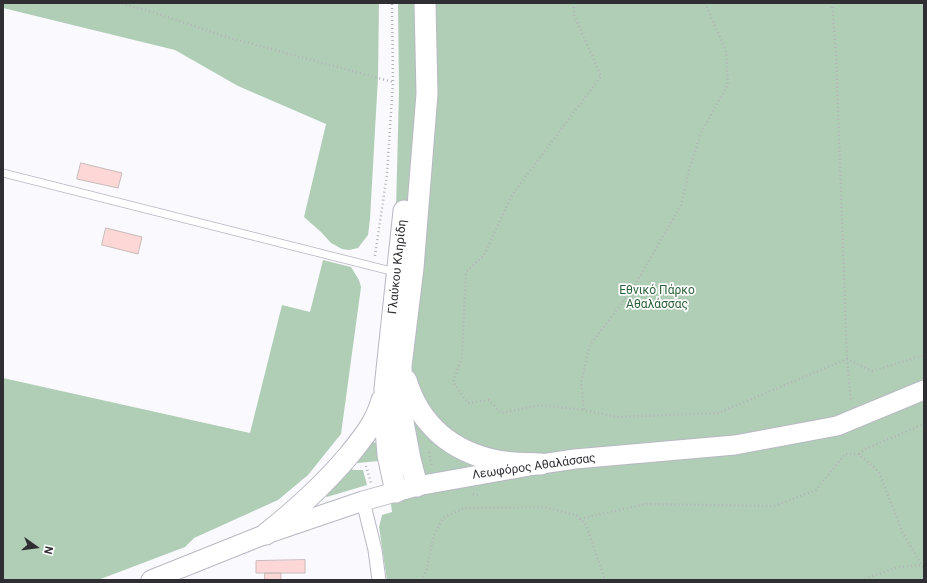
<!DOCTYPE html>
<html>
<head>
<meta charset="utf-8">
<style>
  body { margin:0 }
  #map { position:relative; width:927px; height:583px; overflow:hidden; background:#f9f9fe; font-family:Roboto,sans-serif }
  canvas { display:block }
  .frame { position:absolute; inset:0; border:4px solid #2e2e33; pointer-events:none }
  .north { position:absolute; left:16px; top:527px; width:40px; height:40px; -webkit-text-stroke:3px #fff; paint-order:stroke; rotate:104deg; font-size:11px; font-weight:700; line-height:16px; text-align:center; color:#2e2e33 }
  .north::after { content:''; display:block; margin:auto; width:14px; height:18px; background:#2e2e33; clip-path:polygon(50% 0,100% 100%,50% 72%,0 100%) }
</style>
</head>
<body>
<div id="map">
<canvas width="927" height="583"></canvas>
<div class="frame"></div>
<div class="north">N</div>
</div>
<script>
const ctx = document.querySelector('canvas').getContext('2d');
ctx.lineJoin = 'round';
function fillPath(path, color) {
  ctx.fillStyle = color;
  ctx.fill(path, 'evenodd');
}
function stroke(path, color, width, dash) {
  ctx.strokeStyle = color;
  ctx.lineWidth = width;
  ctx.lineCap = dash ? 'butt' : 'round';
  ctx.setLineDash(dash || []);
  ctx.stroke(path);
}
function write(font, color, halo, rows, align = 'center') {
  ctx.font = font + ' Roboto,sans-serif';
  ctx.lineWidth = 3.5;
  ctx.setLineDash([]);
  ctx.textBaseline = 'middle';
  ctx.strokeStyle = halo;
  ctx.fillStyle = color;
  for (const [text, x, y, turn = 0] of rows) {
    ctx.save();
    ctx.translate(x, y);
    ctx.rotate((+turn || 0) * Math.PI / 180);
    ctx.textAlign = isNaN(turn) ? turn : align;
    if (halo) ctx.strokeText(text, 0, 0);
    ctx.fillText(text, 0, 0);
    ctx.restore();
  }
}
const green = new Path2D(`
  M3,3H379L378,77L370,219L368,235L358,248L349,250L342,249L331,243L321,232L304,217L326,124L238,86L175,50L3,8Z
  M398,3H924V580H387L379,527L382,515L392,512L389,489L399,91Z
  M323,260L351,267L359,280L361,287L341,434L308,475L278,500L194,538L185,547L98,580H3V378L250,433L282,305L310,312Z
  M372,442H374L377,444L379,461L358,463L354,462Z
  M349,467L353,470H363L367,485L327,497L326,496Z`);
const building = new Path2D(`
  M81,163L122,173L118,188L77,179Z
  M106,228L142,237L138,254L102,245Z
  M305,560V573H256V561Z
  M265,573H281V580H265Z`);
const path = new Path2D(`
  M118,3L153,12L223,36L393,82
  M574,3V15L601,76L512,195L484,255L466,272L462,357L453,382L468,403L489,400L501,413L541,405L584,410
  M705,3L726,51L728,84L701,133L690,167L681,205L632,290L590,345L581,382L584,410L616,417L718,413L847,359L872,371L924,355
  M832,3L836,53L847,359L851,402
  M375,256L387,174L393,82L392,3
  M429,452L432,467
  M859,454L865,449L924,424
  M366,466L371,483
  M473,494L480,496
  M580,519L645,504L774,506L816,490L845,454H859L879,472L903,534L924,569
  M420,580L426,572L434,535L443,518L464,508L544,507L576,515L586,525L605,580
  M861,580L899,567L924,565`);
const lane = new Path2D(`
  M3,173L395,272`);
const street = new Path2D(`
  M363,501L375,550L379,580`);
const secondary = new Path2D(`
  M151,580L266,534L363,501L417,486L541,464L575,459L735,445L837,426L924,390`);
const primary = new Path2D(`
  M406,380C420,425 452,452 498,461C513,464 527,463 541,464
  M417,486L410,459L403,422L401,366L413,268L427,94L425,3
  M396,492L388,455L386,429L385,388L404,211
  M266,534C296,510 324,485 349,455C363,438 376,422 382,400`);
const streetNames = [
  ["Γλαύκου Κληρίδη",398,267,-84],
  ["Λεωφόρος Αθαλάσσας",534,467,-8]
];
const parkNames = [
  ["Εθνικό Πάρκο",657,291],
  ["Αθαλάσσας",657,305]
];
fillPath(green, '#b0ceb5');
fillPath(building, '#fdd7d5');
stroke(building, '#c8baba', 1);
stroke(lane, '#b8b8c4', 9);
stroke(street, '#b8b8c4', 15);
stroke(secondary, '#b8b8c4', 21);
stroke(primary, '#b8b8c4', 23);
stroke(path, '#b3b3b8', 2.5, [1, 3]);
stroke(lane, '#fff', 7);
stroke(street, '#fff', 13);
stroke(secondary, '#fff', 19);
stroke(primary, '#fff', 21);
write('12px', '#2e2e33', '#fff', streetNames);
write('12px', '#2e623b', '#fff', parkNames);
</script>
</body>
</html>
